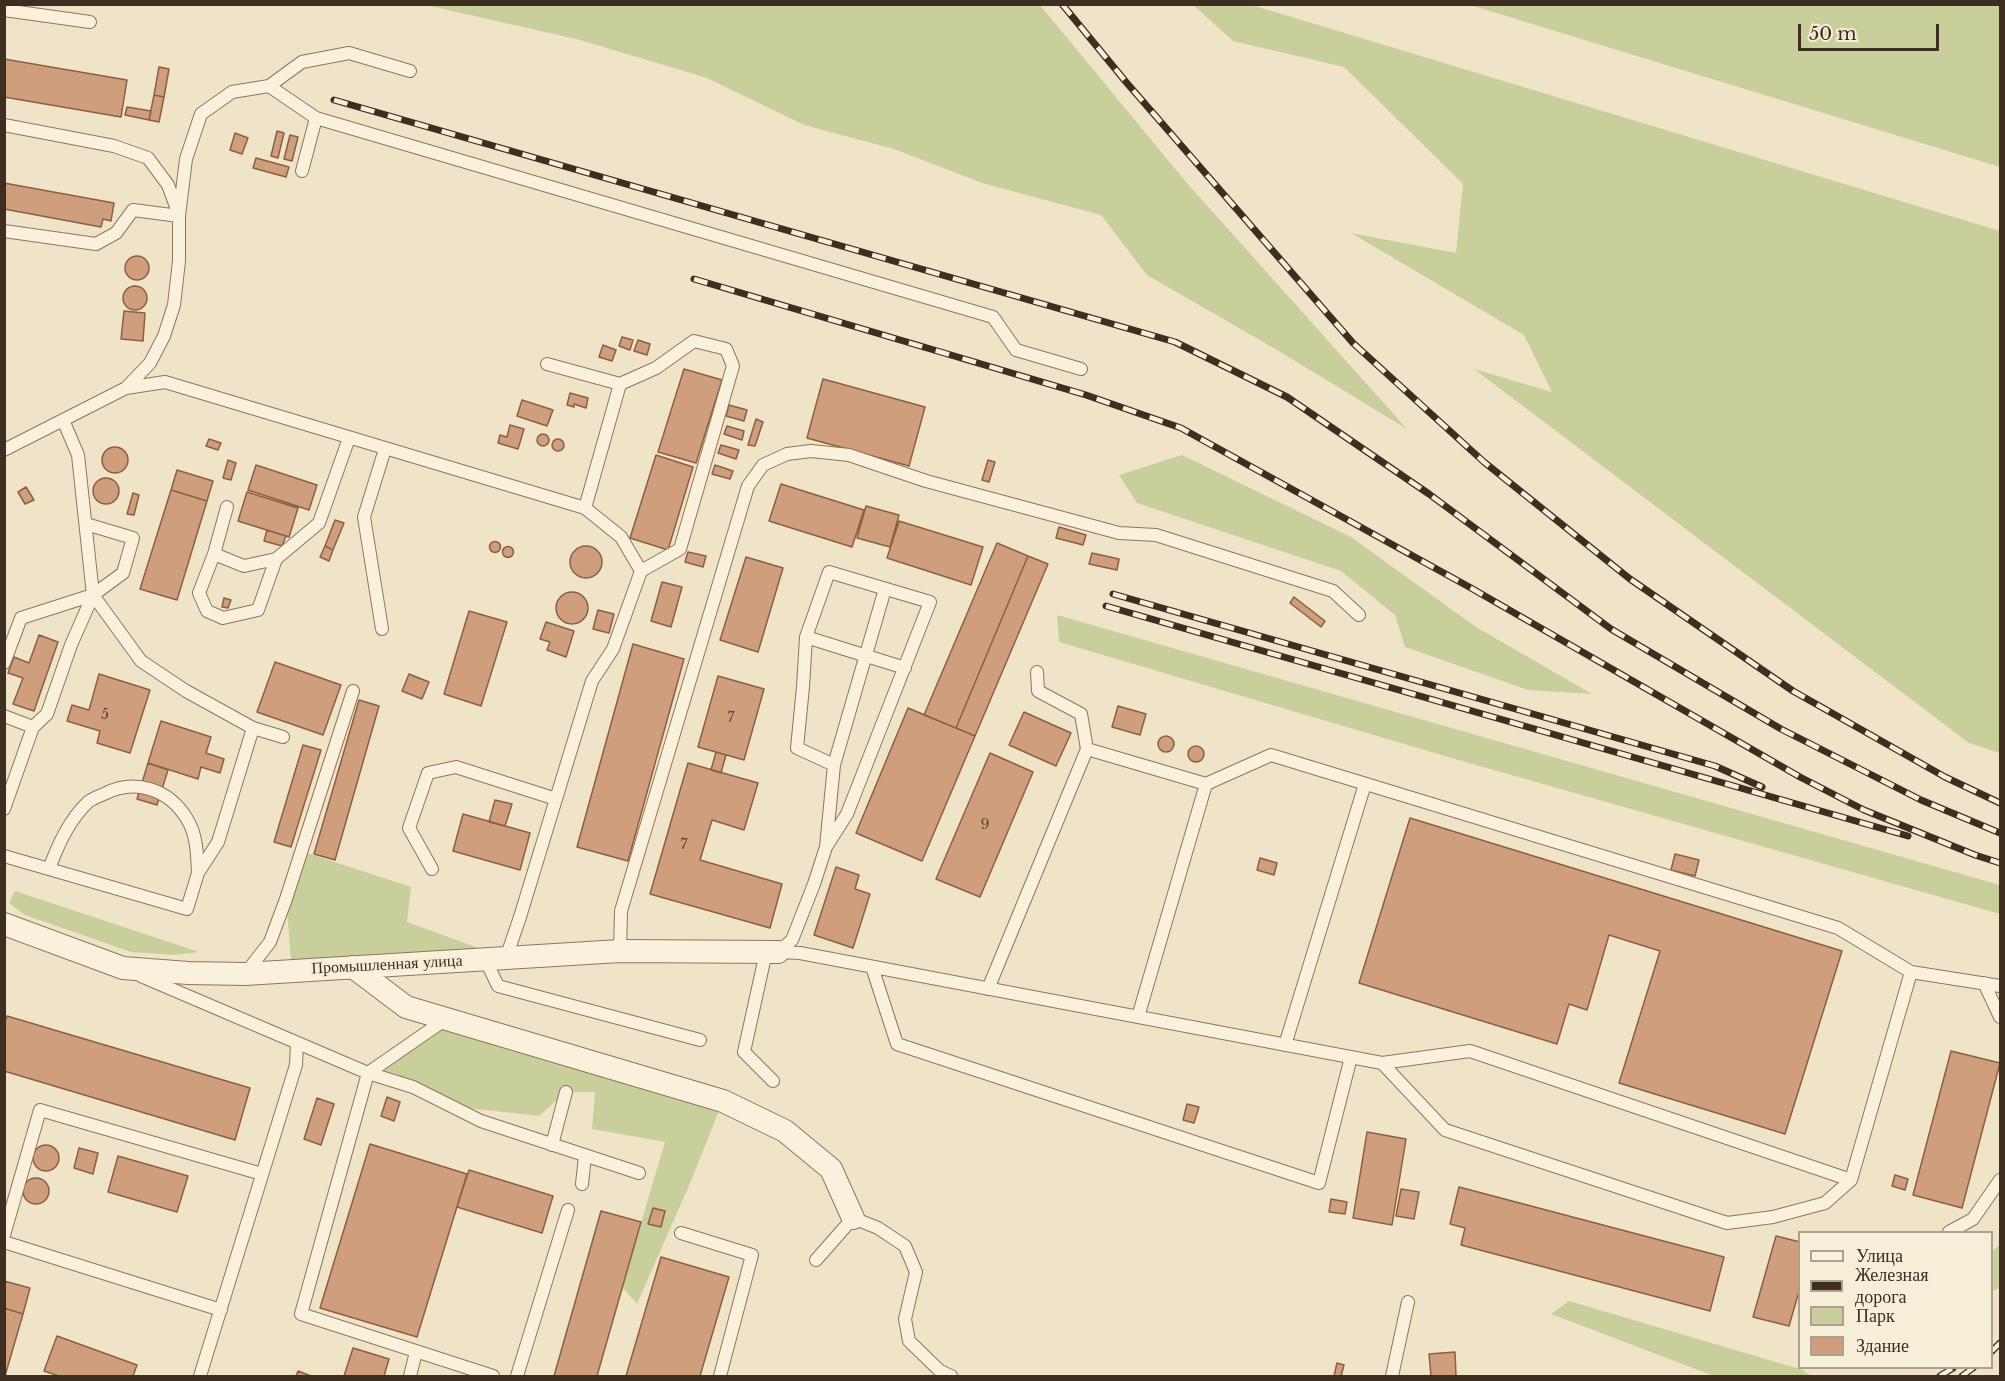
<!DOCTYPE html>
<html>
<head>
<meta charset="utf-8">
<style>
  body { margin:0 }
  #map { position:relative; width:2005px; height:1381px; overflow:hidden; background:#f0e4c8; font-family:"Libre Baskerville",serif }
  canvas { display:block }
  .frame { position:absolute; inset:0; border:6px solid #3d2e20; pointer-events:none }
  .legend { position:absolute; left:1798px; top:1231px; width:195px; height:138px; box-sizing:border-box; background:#f7eed8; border:2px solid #ada18e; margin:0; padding:8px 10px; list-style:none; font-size:18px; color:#3d2e20 }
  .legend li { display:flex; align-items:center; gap:12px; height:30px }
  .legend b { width:30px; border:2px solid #ada18e }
  .scale { position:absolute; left:1798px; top:24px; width:141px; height:27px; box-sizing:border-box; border:3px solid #3d2e20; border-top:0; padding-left:8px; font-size:18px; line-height:21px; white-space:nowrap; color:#3d2e20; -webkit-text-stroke:4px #f7eed8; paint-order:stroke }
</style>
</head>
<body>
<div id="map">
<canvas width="2005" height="1381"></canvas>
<div class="frame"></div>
<ul class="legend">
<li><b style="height:8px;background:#faf1dc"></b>Улица</li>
<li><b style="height:8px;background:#3d2e20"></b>Железная дорога</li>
<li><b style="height:16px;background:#c9cf9b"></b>Парк</li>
<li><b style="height:16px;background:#cf9f7d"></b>Здание</li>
</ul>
<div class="scale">50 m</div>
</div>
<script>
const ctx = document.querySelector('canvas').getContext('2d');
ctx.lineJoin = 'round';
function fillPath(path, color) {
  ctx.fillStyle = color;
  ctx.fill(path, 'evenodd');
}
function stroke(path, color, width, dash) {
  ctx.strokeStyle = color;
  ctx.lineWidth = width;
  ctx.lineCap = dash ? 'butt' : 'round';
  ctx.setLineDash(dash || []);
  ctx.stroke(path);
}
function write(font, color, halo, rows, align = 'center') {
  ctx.font = font + ' "Libre Baskerville",serif';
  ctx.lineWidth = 5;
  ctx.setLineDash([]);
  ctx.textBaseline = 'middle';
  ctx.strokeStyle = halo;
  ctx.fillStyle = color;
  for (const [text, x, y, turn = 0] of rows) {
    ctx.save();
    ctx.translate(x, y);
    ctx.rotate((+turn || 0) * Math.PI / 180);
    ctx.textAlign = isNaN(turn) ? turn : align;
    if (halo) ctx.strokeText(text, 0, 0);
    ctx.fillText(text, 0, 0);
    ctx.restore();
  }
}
const green = new Path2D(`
  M426,5H1040L1186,182L1407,429L1277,350L1147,275L1101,215L982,183L894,149L804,125L707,78L580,40Z
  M1193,5H1252L2000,231V753L1969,743L1474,369L1552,392L1524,335L1351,233L1456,253L1463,184L1344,67L1233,41Z
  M1470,5H2000V167Z
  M1182,455L1351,537L1476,627L1592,694L1528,690L1405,647L1395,615L1341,571L1137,503L1119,475Z
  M1057,615L2000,885V914L1455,759L1059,642Z
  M301,851L411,887L407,922L506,958L292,971L286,899Z
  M15,891L199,952H200L173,955L131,952L25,915L9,903Z
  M446,1019L723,1101L691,1181L637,1304L622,1287L665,1142L592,1129L595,1092H566L539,1116L451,1106L368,1073Z
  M2000,1244V1288L1992,1291V1252Z
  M1569,1301L1803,1370L1811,1376H1714L1551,1314Z`);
const building = new Path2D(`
  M4,59L127,80L121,117L4,97Z
  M159,67L169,69L164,97L154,95Z
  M154,95L164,97L159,122L149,120Z
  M127,107L151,111L149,120L125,115Z
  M277,131L284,133L278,158L271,156Z
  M235,133L248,138L242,154L230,150Z
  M290,135L298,137L292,161L284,159Z
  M256,158L289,167L286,177L253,168Z
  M4,183L114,203L111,221L103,219L101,227L4,209Z
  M125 268a12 12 0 1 1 24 0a12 12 0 1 1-24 0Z
  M123 298a12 12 0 1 1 24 0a12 12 0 1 1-24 0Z
  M124,311L145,313L143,341L121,339Z
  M622,337L633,340L630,350L619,346Z
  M638,340L650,344L647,355L634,351Z
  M603,345L616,350L612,361L599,357Z
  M684,369L722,380L696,463L658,452Z
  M823,379L925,407L909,466L807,438Z
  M570,393L588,398L586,408L574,404V407L567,405Z
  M522,400L553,410L547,426L517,416Z
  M729,405L747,410L744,421L726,416Z
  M756,419L763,422L755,446L748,445Z
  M510,425L524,429L518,449L498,443L500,435L507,437Z
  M727,426L744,431L742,440L724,434Z
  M537 440a6 6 0 1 1 12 0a6 6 0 1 1-12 0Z
  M209,439L221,443L218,450L206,446Z
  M552 445a6 6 0 1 1 12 0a6 6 0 1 1-12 0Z
  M721,445L739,450L736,459L718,453Z
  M102 460a13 13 0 1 1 26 0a13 13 0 1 1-26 0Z
  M656,455L693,467L668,550L630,538Z
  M228,460L236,463L231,480L223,478Z
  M988,460L995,462L989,482L982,480Z
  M256,465L317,485L309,510L248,490Z
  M715,465L733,471L730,479L712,474Z
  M177,470L213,481L207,501L171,490Z
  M93 491a13 13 0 1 1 26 0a13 13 0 1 1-26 0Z
  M781,484L864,510L852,547L769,521Z
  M26,487L34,500L25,504L18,492Z
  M171,490L207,501L177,600L140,589Z
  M247,492L298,508L289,537L238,521Z
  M133,493L139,495L134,515L127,514Z
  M866,506L899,515L890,547L857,538Z
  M335,520L344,523L333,550L325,546Z
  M899,521L983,547L971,585L887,558Z
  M1059,527L1086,535L1083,545L1056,538Z
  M267,530L286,536L282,546L264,541Z
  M489.5 547a5.5 5.5 0 1 1 11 0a5.5 5.5 0 1 1-11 0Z
  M997,543L1028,556L956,728L924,715Z
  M325,546L333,550L329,561L320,557Z
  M502.5 552a5.5 5.5 0 1 1 11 0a5.5 5.5 0 1 1-11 0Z
  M570 562a16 16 0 1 1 32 0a16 16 0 1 1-32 0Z
  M688,552L706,556L703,567L685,562Z
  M1092,553L1119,559L1117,570L1089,564Z
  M1028,556L1048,564L975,736L956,728Z
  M746,557L783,568L758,652L720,640Z
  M662,582L682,587L671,627L651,621Z
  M556 608a16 16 0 1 1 32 0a16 16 0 1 1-32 0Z
  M1294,597L1325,621L1321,627L1290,603Z
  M224,598L231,600L228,608L222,607Z
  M598,610L614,614L609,633L593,629Z
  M469,611L507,622L481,706L444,694Z
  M546,622L574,631L566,657L547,650L550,642L540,639Z
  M39,635L58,642L34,711L13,704L23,678L8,673L14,657L29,663Z
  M633,644L684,659L628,861L577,847Z
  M275,662L341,685L323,735L257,712Z
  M99,674L150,690L130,753L97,743L100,731L67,721L72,705L89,710Z
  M409,674L429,682L422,699L402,691Z
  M718,676L764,689L744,760L698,747Z
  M359,700L379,706L335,860L314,854Z
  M1118,706L1146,714L1140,735L1112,727Z
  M908,708L975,736L922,861L856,833Z
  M1024,712L1071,733L1056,766L1009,745Z
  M161,721L211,737L206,753L224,759L220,773L201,767L198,779L148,763Z
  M1158 744a8 8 0 1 1 16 0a8 8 0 1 1-16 0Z
  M303,745L321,750L291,847L274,842Z
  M1188 754a8 8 0 1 1 16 0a8 8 0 1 1-16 0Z
  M716,752L726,755L721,773L711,770Z
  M990,753L1033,772L980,897L936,879Z
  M148,763L168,770L157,805L137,799Z
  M688,763L758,783L744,830L712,820L700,860L782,884L770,928L650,894Z
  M495,800L512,804L505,826L489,822Z
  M463,814L530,833L520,870L453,851Z
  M1410,818L1842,951L1785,1134L1619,1083L1660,951L1609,935L1587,1010L1569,1004L1557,1044L1359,983Z
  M1675,854L1699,860L1695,876L1671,870Z
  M1260,858L1277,863L1274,875L1257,870Z
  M836,867L859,875L855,889L870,894L853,948L814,935Z
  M7,1016L250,1088L235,1140L4,1071V1025Z
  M1951,1051L2000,1063L1962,1208L1913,1195Z
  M387,1097L400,1102L394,1121L381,1116Z
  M317,1098L334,1104L321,1145L304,1139Z
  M1187,1104L1199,1107L1194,1123L1183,1120Z
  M1367,1132L1406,1139L1392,1225L1353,1218Z
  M370,1144L467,1174L417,1337L320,1308Z
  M33 1158a13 13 0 1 1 26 0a13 13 0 1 1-26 0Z
  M79,1148L98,1153L93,1174L74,1168Z
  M118,1156L188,1176L177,1212L108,1192Z
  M469,1170L553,1196L542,1233L457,1207Z
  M1895,1175L1908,1179L1905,1190L1892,1186Z
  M23 1191a13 13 0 1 1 26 0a13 13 0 1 1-26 0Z
  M1459,1187L1724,1257L1710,1311L1461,1245L1465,1228L1450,1224Z
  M1401,1189L1419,1192L1414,1219L1396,1216Z
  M1331,1199L1347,1202L1345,1214L1329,1212Z
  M653,1208L665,1211L661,1227L648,1224Z
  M601,1211L641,1222L597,1376H554Z
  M1776,1236L1800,1242V1288L1789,1326L1753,1317Z
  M661,1257L729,1277L700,1376H626Z
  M4,1281L30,1288L23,1314L4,1308Z
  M4,1308L23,1314L5,1376H4Z
  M57,1336L137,1365L133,1376H59L44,1371Z
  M353,1348L389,1359L384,1376H344Z
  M1455,1352L1456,1376H1431L1429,1354Z
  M1337,1363L1344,1365L1341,1376H1334Z
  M298,1371L311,1376H296Z`);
const service = new Path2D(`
  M4,10L90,22
  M269,86L316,118L993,317L1016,350L1081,369
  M4,125L114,146L148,158L168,185L178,212
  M302,171L316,118
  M4,231L96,244L116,233L133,210L179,216
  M547,364L620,384L656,368L694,341L726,349L733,366L680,549L641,571
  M126,388L165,382L585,508L621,537L641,571L613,649L592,681L520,917L506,958
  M4,450L126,388L150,363L164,336L174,305L179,261V216L186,159L201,114L232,92L269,86L302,62L349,53L410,71
  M227,507L214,554L199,593L207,611L223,618L258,610L276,559
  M585,508L620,384
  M214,554L244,566L276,559L319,523L349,438
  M93,595L141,661L186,691L253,728L283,737
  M382,629L364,517L385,449
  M806,637L905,668
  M4,663L21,618L93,595L123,573L133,538L86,524
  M1037,672L1038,691L1081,714L1087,749
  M4,716L33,727
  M4,809L33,727L47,714L71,645L93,595L78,455L63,420
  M826,847L847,814L930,602L829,572L806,637L803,687L797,748L834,765
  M4,856L187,909L198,873L218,842L253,728
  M49,869C58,845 69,820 88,802C92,799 99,796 104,794C135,778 169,789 187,819C197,835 197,854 198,872
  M432,869L409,828L428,773L456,767L556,799
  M620,951L621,911L748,486L763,465L787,454L811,451L849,455L926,481L1119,533L1156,535L1333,591L1359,615
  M766,952L744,1052L773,1081
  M778,952L800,953L1382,1063L1470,1051L1851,1180
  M778,952L792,940L814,884L826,847L834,765L885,589
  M485,959L498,986L700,1040
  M872,967L897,1044L1319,1183L1351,1057
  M245,974L270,942L286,899L353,691
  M141,976L368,1073L413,1087L481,1121L639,1173
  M1984,983L2000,1017
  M988,989L1087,749L1206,784L1271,755L1838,928L1911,972L2000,986
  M1138,1017L1206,784
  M446,1019L368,1073L301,1314L493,1376
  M1285,1045L1365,784
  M1382,1063L1445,1130L1727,1223L1773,1217L1825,1203L1851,1180L1911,972
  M552,1145L566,1092
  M582,1184L585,1156
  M1949,1232L1973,1219L2000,1180
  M681,1233L752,1255L720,1376
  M4,1235L40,1110L262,1174
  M4,1242L221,1310
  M816,1260L853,1218L878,1228L905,1246L916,1272L905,1319L909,1341L940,1371L951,1376
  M200,1376L296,1065L297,1043
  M410,1376L416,1352
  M517,1376L568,1210
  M1392,1376L1408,1302`);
const minor = new Path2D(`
  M4,924L123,968L188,973L245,974L620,951L778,952
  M353,967L406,1007L723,1101L785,1131L831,1169L853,1218`);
const rail = new Path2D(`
  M1062,4L1126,82L1353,343L1484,462L1630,579L1793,691L1945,777L2000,803
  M334,100L1175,342L1287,397L1429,494L1611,629L1781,729L1921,800L2000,833
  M694,279L1086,395L1181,428L1471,588L1800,777L1864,810L1975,855L2000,863
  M1113,594L1715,766L1762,787
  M1106,606L1908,836
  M1992,1351L2000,1343
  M1940,1376L1953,1368
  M1962,1376L1973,1368`);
const numberNames = [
  ["5",105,715],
  ["7",731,718],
  ["9",985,825],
  ["7",684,845]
];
const streetNames = [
  ["Промышленная улица",387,965,-3]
];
fillPath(green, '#c9cf9b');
fillPath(building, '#cf9f7d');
stroke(building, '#8d5f41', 1.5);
stroke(service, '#8d765c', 14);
stroke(minor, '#8d765c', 24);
stroke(service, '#faf1dc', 12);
stroke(minor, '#faf1dc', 22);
stroke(rail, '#3d2e20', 7);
stroke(rail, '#f7eed8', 4.5, [14]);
write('14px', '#624a37', null, numberNames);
write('16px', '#3d2e20', '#f7eed8', streetNames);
</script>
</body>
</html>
